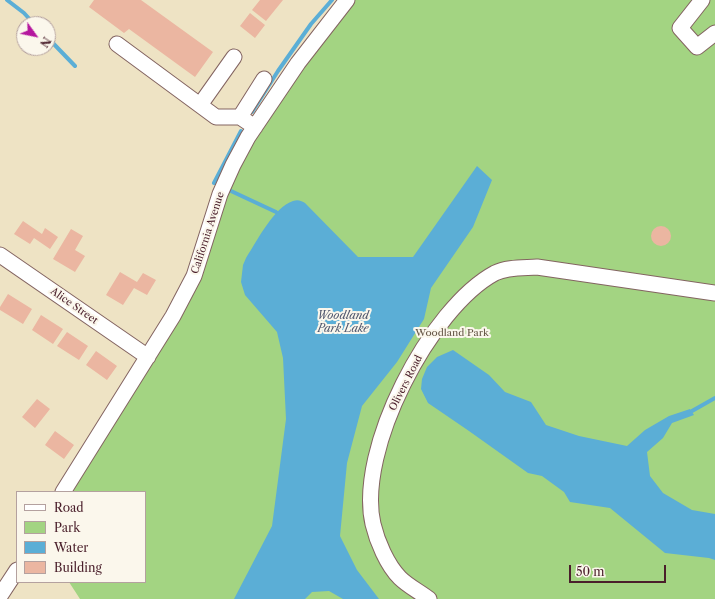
<!DOCTYPE html>
<html>
<head>
<meta charset="utf-8">
<style>
  body { margin:0 }
  #map { position:relative; width:715px; height:599px; overflow:hidden; background:#eee3c4; font-family:"Libre Caslon Text",serif }
  canvas { display:block }
  .legend { position:absolute; left:16px; top:491px; width:130px; height:92px; box-sizing:border-box; background:#fbf7ec; border:1px solid #b4a19f; margin:0; padding:5px 7px; list-style:none; font-size:12px; color:#4a1f2b }
  .legend li { display:flex; align-items:center; gap:8px; height:20px }
  .legend b { width:20px; border:1px solid #b4a19f }
  .north { position:absolute; left:16px; top:16px; width:40px; height:40px; box-sizing:border-box; background:#fbf7ec; border:1px solid #b4a19f; border-radius:50%; rotate:123deg; font-size:11px; font-weight:700; line-height:16px; text-align:center; color:#4a1f2b }
  .north::after { content:''; display:block; margin:auto; width:14px; height:18px; background:#b5179e; clip-path:polygon(50% 0,100% 100%,50% 72%,0 100%) }
  .scale { position:absolute; left:569px; top:565px; width:97px; height:18px; box-sizing:border-box; border:2px solid #4a1f2b; border-top:0; padding-left:5px; font-size:12px; line-height:14px; white-space:nowrap; color:#4a1f2b; -webkit-text-stroke:3px #fbf7ec; paint-order:stroke }
</style>
</head>
<body>
<div id="map">
<canvas width="715" height="599"></canvas>
<ul class="legend">
<li><b style="height:5px;background:#fff"></b>Road</li>
<li><b style="height:11px;background:#a3d482"></b>Park</li>
<li><b style="height:11px;background:#5baed6"></b>Water</li>
<li><b style="height:11px;background:#ebb6a1"></b>Building</li>
</ul>
<div class="north">N</div>
<div class="scale">50 m</div>
</div>
<script>
const ctx = document.querySelector('canvas').getContext('2d');
ctx.lineJoin = 'round';
function fillPath(path, color) {
  ctx.fillStyle = color;
  ctx.fill(path, 'evenodd');
}
function stroke(path, color, width, dash) {
  ctx.strokeStyle = color;
  ctx.lineWidth = width;
  ctx.lineCap = dash ? 'butt' : 'round';
  ctx.setLineDash(dash || []);
  ctx.stroke(path);
}
function write(font, color, halo, rows, align = 'center') {
  ctx.font = font + ' "Libre Caslon Text",serif';
  ctx.lineWidth = 4;
  ctx.setLineDash([]);
  ctx.textBaseline = 'middle';
  ctx.strokeStyle = halo;
  ctx.fillStyle = color;
  for (const [text, x, y, turn = 0] of rows) {
    ctx.save();
    ctx.translate(x, y);
    ctx.rotate((+turn || 0) * Math.PI / 180);
    ctx.textAlign = isNaN(turn) ? turn : align;
    if (halo) ctx.strokeText(text, 0, 0);
    ctx.fillText(text, 0, 0);
    ctx.restore();
  }
}
const green = new Path2D(`
  M347,0H715V599H80L69,582H145V492H63L194,276L226,180Z`);
const water = new Path2D(`
  M477,166L492,180L473,227L431,288L424,319L397,362L362,406L347,463L340,536L357,570L379,599H343L329,591L312,592L305,599H234L272,526L286,419L283,358L277,332L245,295L241,282L243,265L246,258C257,241 274,207 293,201C298,199 302,201 305,203L358,257H413Z
  M453,350L489,375L505,392L531,402L546,425L579,436L627,446L645,430L669,416L690,409L694,415L672,423L663,438L647,452L650,476L663,493L692,510L715,514V560L709,558L665,553L610,508L570,502L564,492L542,476L528,473L469,431L428,403L421,389L422,379L427,367L437,357Z`);
const stream = new Path2D(`
  M7,0L24,13L34,24
  M48,38L75,66
  M252,112L278,71L311,24L332,0
  M214,183L241,131
  M231,191L276,212
  M692,411L715,398`);
const building = new Path2D(`
  M94,0H141L213,52L195,77L129,29L124,33L89,7Z
  M260,0H283L266,21L252,10Z
  M250,13L265,25L255,38L240,26Z
  M23,221L42,234L45,228L58,237L50,249L34,238L30,244L14,234Z
  M651 236a10 10 0 1 1 20 0a10 10 0 1 1-20 0Z
  M71,229L83,236L75,250L85,256L75,272L53,259Z
  M120,272L137,282L143,273L156,280L147,295L134,288L123,305L106,295Z
  M8,294L32,309L23,324L0,310V307Z
  M41,315L63,329L53,344L32,330Z
  M67,332L88,346L79,360L57,346Z
  M96,351L117,366L107,380L86,365Z
  M37,399L50,409L35,428L22,417Z
  M55,431L74,445L64,459L45,445Z`);
const minor = new Path2D(`
  M702,0L680,28L697,47L715,33
  M117,44L216,117H240L255,127
  M200,105L234,57
  M240,117L264,79
  M0,255L148,357
  M63,492L173,316L194,276L220,194L233,165L248,137L298,63L347,0
  M0,596L17,570
  M429,599C420,592 408,586 400,578C387,565 377,541 373,524C356,450 430,308 495,273C507,267 524,268 537,267L715,293`);
const streetNames = [
  ["California Avenue",208,233,-72],
  ["Alice Street",74,306,35],
  ["Olivers Road",406,383,-63]
];
const parkNames = [
  ["Woodland Park",452,333]
];
const waterNames = [
  ["Woodland",343,316],
  ["Park Lake",343,329]
];
fillPath(green, '#a3d482');
fillPath(water, '#5baed6');
stroke(stream, '#5baed6', 4);
fillPath(building, '#ebb6a1');
stroke(minor, '#836461', 17);
stroke(minor, '#fff', 15);
write('10px', '#4a1f2b', '#fbf7ec', streetNames);
write('10px', '#655545', '#fbf7ec', parkNames);
write('italic 11px', '#51586f', '#fbf7ec', waterNames);
</script>
</body>
</html>
